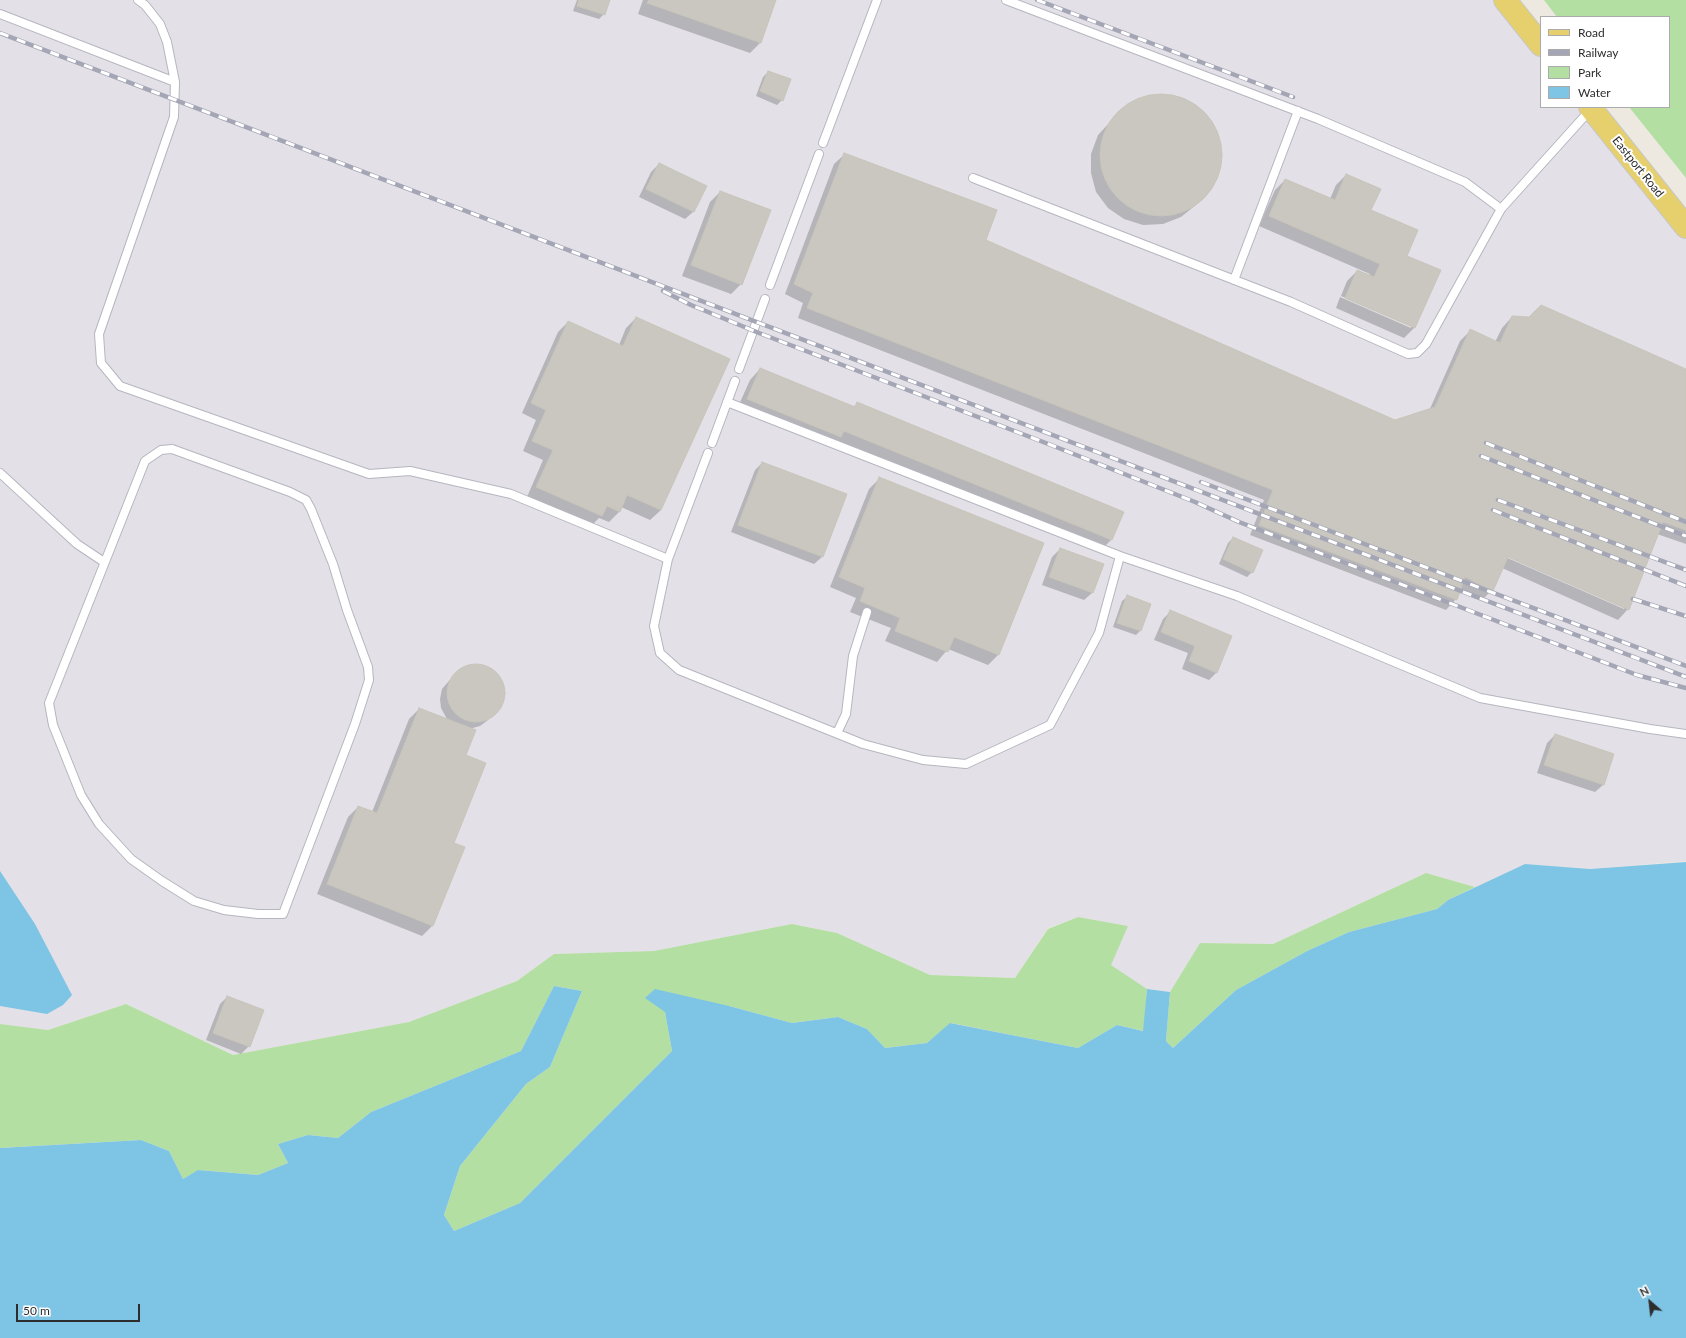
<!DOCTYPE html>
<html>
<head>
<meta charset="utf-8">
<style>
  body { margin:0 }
  #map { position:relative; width:1686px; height:1338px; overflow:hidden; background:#ede9e1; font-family:Lato,sans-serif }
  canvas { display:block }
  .legend { position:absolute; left:1540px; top:16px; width:130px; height:92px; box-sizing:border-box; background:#fff; border:1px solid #ababab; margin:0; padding:5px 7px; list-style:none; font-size:12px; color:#2d2d2d }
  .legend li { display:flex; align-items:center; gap:8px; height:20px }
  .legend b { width:20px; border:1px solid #ababab }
  .north { position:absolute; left:1630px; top:1282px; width:40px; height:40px; -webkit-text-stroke:3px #fff; paint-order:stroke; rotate:332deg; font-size:11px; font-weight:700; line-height:16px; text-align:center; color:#2d2d2d }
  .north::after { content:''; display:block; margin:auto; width:14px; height:18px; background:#2d2d2d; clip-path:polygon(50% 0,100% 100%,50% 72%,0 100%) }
  .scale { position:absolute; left:16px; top:1304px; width:124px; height:18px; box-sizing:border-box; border:2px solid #2d2d2d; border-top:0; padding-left:5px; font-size:12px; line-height:14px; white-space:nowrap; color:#2d2d2d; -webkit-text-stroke:3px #fff; paint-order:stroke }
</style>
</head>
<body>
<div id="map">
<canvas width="1686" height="1338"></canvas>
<ul class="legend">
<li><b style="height:5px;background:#e6d06e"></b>Road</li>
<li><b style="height:5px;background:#a4a6b6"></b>Railway</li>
<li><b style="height:11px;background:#b4dfa3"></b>Park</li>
<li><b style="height:11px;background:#7ec5e5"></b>Water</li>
</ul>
<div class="north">N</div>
<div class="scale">50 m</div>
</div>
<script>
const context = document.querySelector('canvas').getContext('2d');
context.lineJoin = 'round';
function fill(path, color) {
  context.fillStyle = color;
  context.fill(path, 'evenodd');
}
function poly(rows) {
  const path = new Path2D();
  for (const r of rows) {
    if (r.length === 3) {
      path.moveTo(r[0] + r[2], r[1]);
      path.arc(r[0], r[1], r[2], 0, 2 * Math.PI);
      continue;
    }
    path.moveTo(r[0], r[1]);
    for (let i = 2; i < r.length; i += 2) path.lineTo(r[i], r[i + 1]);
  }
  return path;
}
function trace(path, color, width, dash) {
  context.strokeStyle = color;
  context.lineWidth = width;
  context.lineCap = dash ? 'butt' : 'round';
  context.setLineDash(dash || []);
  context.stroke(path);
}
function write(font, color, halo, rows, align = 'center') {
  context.font = font + ' Lato,sans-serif';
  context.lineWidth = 4;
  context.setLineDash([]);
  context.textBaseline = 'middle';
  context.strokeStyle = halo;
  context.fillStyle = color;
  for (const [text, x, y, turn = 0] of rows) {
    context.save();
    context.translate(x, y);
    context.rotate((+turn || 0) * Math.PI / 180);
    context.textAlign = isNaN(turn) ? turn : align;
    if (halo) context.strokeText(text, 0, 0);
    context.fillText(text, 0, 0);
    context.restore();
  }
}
fill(poly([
  [0,0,1494,0,1541,59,1541,107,1579,107,1686,240,1686,861,1590,869,1525,864,1475,887,1426,873,1273,944,1200,943,1170,992,1147,989,1110,965,1128,926,1078,917,1048,928,1015,978,930,975,837,933,792,924,654,951,554,954,517,981,409,1022,233,1055,126,1004,48,1030,0,1024]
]), '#e3e1e7');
fill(poly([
  [1544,0,1686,0,1686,178,1629,107,1669,107,1669,17,1557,17],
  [1426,873,1475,887,1448,900,1437,909,1349,932,1307,951,1236,990,1173,1048,1166,1041,1170,992,1200,943,1273,944],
  [1078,917,1128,926,1111,965,1147,989,1144,1031,1117,1025,1078,1048,951,1023,927,1043,885,1048,867,1029,838,1017,792,1023,729,1006,665,1012,672,1051,520,1203,454,1231,444,1215,460,1166,526,1084,550,1067,582,991,554,986,521,1051,371,1112,338,1138,308,1135,278,1144,288,1163,258,1175,199,1170,183,1179,169,1151,141,1140,0,1148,0,1024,48,1030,126,1004,233,1055,409,1022,517,981,554,954,654,951,792,924,837,933,930,975,1015,978,1048,929]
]), '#b4dfa3');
fill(poly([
  [1686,862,1686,1338,0,1338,0,1148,141,1140,169,1151,183,1179,198,1170,258,1175,288,1163,278,1144,308,1135,338,1138,371,1112,521,1051,554,986,582,991,550,1067,526,1084,460,1166,444,1215,454,1231,520,1203,672,1051,665,1012,645,998,655,989,729,1006,792,1023,838,1017,867,1029,885,1048,927,1043,950,1023,1078,1048,1117,1025,1143,1031,1147,989,1170,992,1166,1041,1173,1048,1236,990,1307,951,1349,932,1437,909,1448,900,1525,864,1590,869],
  [0,871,35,924,72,995,63,1005,47,1014,0,1006]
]), '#7ec5e5');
fill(poly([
  [577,0,609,0,604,14,599,19,573,11],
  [643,0,775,0,760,43,750,53,638,14],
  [768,72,782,100,777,105,756,96,763,77],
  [1158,95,1178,97,1196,105,1210,119,1219,137,1221,156,1217,176,1207,193,1197,204,1181,217,1163,224,1143,225,1124,219,1108,208,1096,192,1091,173,1091,154,1098,135,1122,109,1139,99],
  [845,154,985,241,1395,421,1429,411,1460,341,1470,331,1495,342,1502,328,1512,317,1686,370,1686,544,1657,534,1628,609,1618,620,1502,568,1492,590,1482,600,1460,589,1456,599,1446,610,1250,535,1264,500,798,318,803,303,785,294,834,164],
  [1504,554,1624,607,1624,609,1503,556],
  [659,164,705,187,693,212,685,219,639,197,651,172],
  [1346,175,1370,211,1406,256,1439,271,1414,328,1404,338,1336,308,1340,297,1411,328,1411,325,1341,296,1347,281,1357,271,1369,276,1370,274,1259,226,1275,190,1285,180,1330,199,1336,185],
  [720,192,741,284,731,294,682,276,710,202],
  [636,318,661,510,650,520,621,507,619,512,609,522,599,518,591,526,527,497,543,460,523,451,536,420,522,413,558,332,568,322,619,345,626,328],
  [760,369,853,407,857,404,1111,540,1101,550,836,441,830,447,737,409,750,380],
  [762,463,846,495,822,557,814,564,731,532,755,470],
  [879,479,1043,544,998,655,988,665,948,649,937,662,885,641,891,628,850,612,856,598,830,587,869,489],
  [1233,538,1252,572,1247,577,1219,564,1228,543],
  [1060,549,1102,565,1092,593,1084,600,1042,585,1052,557],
  [1127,597,1140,631,1136,635,1113,627,1122,601],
  [1170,612,1217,672,1209,680,1182,669,1188,653,1154,640,1163,619],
  [470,665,479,665,487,667,495,672,500,679,503,687,504,696,501,704,488,720,480,726,469,729,453,843,432,926,422,936,317,894,348,817,358,807,372,812,409,719,419,709,448,721,441,708,440,699,442,689,455,674,462,668],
  [1555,735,1613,754,1603,785,1595,792,1537,773,1547,743],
  [227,997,249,1046,241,1054,206,1040,220,1004]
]), '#0003');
const building = poly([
  [579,0,610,0,605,15,577,6,579,0],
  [649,0,776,0,761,43,647,3,649,0],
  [768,71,791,79,783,101,760,91,768,71],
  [1161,155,61],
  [844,153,997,210,986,240,1395,420,1435,407,1470,329,1500,343,1512,316,1529,317,1541,305,1686,369,1686,530,1663,522,1629,610,1508,557,1493,591,1465,577,1457,600,1259,525,1273,490,807,308,813,293,794,284,844,153],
  [659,163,707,186,694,212,646,189,659,163],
  [1346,174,1381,189,1371,210,1418,230,1407,256,1441,270,1415,328,1345,298,1357,270,1374,277,1380,264,1269,216,1285,179,1335,200,1346,174],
  [720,191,771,210,742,285,691,265,720,191],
  [636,317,730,359,661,510,627,495,620,512,607,506,602,516,536,487,553,450,532,441,546,410,531,403,568,321,623,346,636,317],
  [760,368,855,407,857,402,1124,512,1112,540,844,431,841,437,747,399,760,368],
  [762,462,847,494,823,557,738,525,762,462],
  [879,477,1044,543,999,655,954,637,948,652,895,631,900,618,860,601,865,588,839,577,879,477],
  [1233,537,1263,550,1253,573,1223,559,1233,537],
  [1060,548,1104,564,1093,593,1049,577,1060,548],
  [1127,595,1151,604,1141,631,1117,623,1127,595],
  [1170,610,1232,636,1217,673,1189,661,1195,646,1161,632,1170,610],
  [476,693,29],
  [419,708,476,730,466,755,486,763,454,843,465,847,433,926,327,884,358,806,377,813,419,708],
  [1555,734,1614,754,1604,785,1544,765,1555,734],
  [227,996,264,1010,250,1047,213,1033,227,996]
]);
fill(building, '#c9c7bf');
trace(building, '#c9c5bb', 1);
const lane = poly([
  [138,0,145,5,160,24,167,42,175,82],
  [1006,0,1318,119,1465,182,1501,209,1591,109],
  [0,14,175,82,174,117,99,334,101,363,120,386,369,474,410,471,511,494,668,559,708,453],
  [823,143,877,0],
  [973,178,1291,302,1408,354,1417,353,1426,344,1501,209],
  [1234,280,1298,111],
  [770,285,819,154],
  [739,369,765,299],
  [727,402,1120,556],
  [712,443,735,381],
  [172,449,290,492,306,500,311,509,333,564,347,610,368,667,369,680,355,724,283,914,258,914,224,910,194,901,162,881,131,859,99,824,81,795,53,725,49,703,145,461,161,450,172,449],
  [0,473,77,544,104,562],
  [668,559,654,626,660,653,679,670,863,744,923,760,966,764,1050,725,1099,633,1120,556,1237,596,1480,698,1650,729,1686,734],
  [837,733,846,714,853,656,867,612]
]);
const primary = poly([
  [1505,0,1541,45],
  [1590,107,1686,227]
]);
trace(lane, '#b5b6bf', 10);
trace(primary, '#c8c8c8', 24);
trace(lane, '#fff', 8);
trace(primary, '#e6d06e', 22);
const rail = poly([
  [1037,0,1293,97],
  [0,33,1686,677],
  [663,291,691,305,759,333,1051,445,1195,502,1239,522,1637,675,1686,688],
  [1486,443,1686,522],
  [1481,456,1686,536],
  [1201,482,1686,666],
  [1498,500,1686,570],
  [1493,510,1686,586],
  [1633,599,1686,616]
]);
trace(rail, '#a4a6b6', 4.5);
trace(rail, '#fff', 3, [9]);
write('12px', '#2d2d2d', '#fff', [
  ["Eastport Road",1638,167,51]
]);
</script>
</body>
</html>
